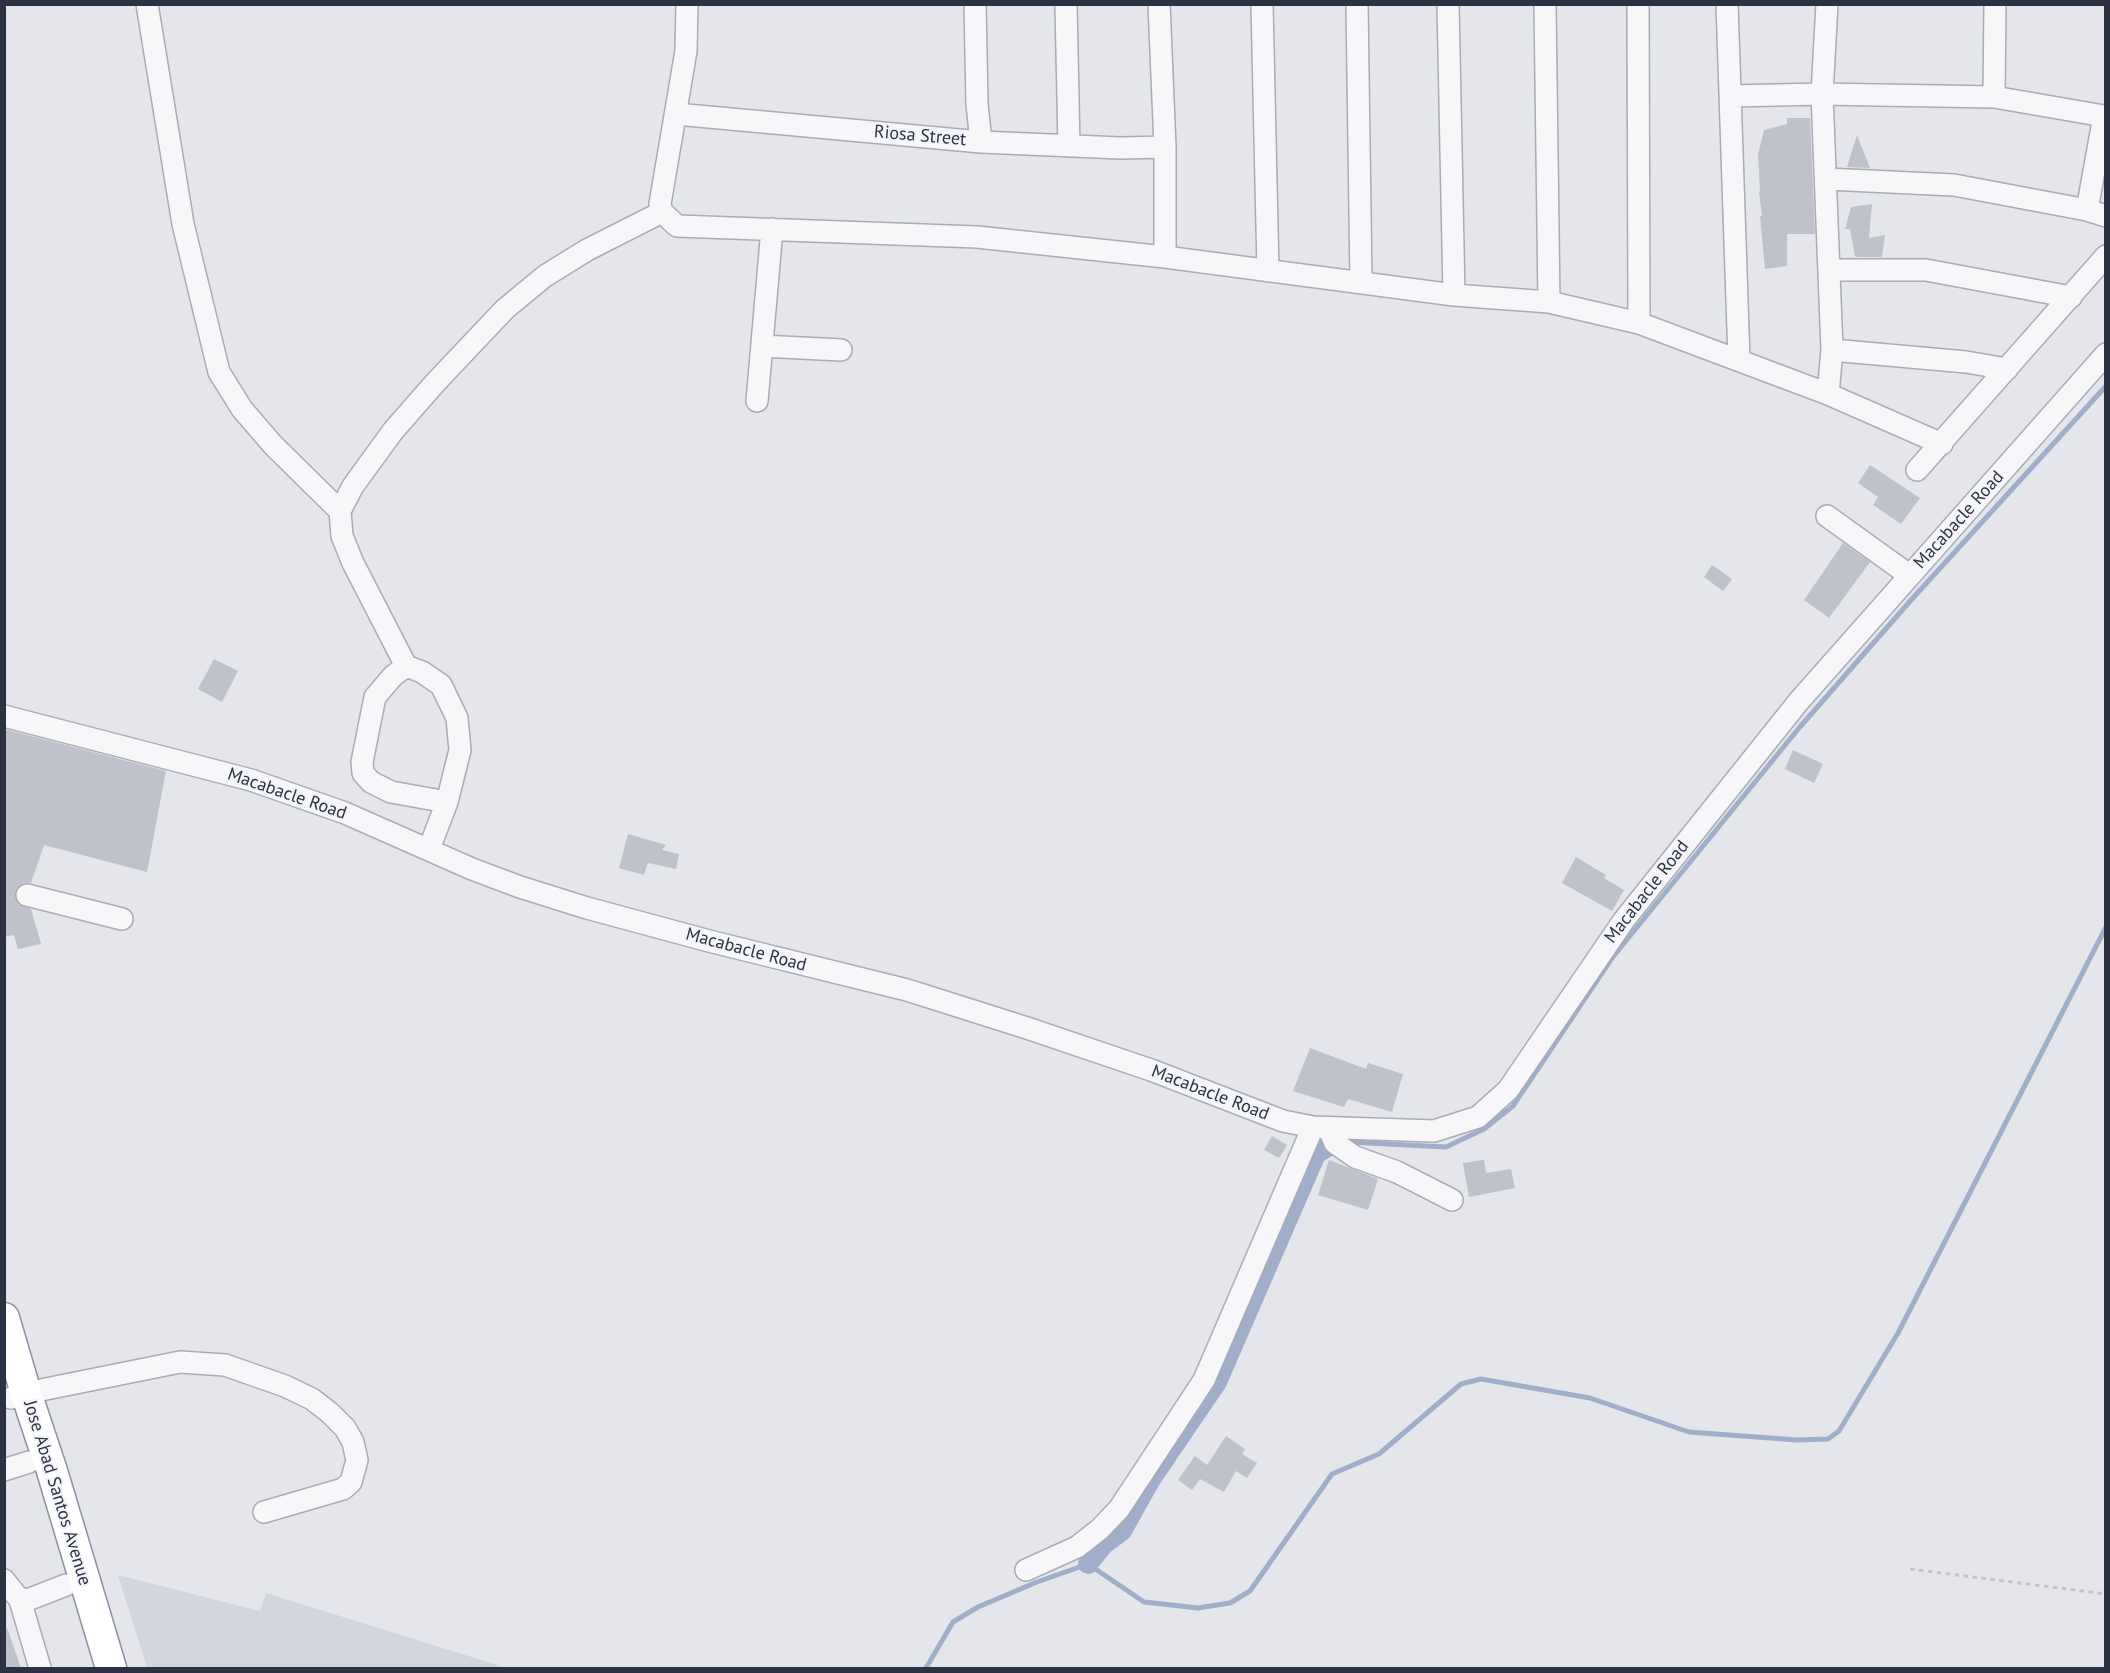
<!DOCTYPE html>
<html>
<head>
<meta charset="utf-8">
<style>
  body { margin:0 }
  #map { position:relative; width:2110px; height:1673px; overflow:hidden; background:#e4e6eb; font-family:"PT Sans",sans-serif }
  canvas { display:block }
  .frame { position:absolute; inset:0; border:6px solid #2c3143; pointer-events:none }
</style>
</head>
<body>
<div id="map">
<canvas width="2110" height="1673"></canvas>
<div class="frame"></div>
</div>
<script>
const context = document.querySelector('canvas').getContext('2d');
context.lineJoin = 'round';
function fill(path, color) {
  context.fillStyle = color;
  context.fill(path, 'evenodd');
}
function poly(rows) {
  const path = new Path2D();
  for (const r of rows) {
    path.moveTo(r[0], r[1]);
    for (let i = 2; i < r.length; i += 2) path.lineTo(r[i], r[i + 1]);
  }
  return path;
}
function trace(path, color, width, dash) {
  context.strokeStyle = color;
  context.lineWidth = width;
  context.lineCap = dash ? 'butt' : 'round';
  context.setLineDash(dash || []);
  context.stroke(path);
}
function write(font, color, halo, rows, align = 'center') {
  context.font = font + ' "PT Sans",sans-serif';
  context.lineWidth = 4.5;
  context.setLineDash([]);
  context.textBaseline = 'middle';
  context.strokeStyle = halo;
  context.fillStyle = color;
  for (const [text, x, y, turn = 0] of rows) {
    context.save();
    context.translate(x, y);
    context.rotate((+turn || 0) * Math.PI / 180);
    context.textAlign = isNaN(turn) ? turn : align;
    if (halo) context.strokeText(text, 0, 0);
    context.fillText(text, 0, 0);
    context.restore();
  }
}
fill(poly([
  [118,1575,260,1611,266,1593,507,1668,147,1668]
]), '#d2d5dd');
trace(poly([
  [1348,1142,1446,1147,1484,1129,1513,1106,1612,958,1799,728,1912,599,2106,386],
  [1178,1437,1217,1382],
  [926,1668,953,1622,978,1607,1037,1582,1088,1564,1144,1602,1198,1608,1230,1603,1250,1591,1332,1474,1379,1454,1461,1384,1481,1379,1590,1398,1689,1432,1797,1440,1828,1439,1839,1431,1898,1333,2106,927]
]), '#a1aec9', 5);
trace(poly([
  [1088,1564,1103,1545,1122,1531,1151,1479,1217,1382,1316,1154,1329,1146]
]), '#a1aec9', 20);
fill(poly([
  [1787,118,1810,118,1815,234,1787,234,1787,266,1765,269,1760,216,1762,216,1759,192,1760,191,1758,155,1764,130,1787,124],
  [1857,135,1870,168,1847,167],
  [1872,204,1869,238,1885,235,1882,257,1858,257,1855,256,1850,229,1845,229,1851,207],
  [1870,465,1920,498,1901,524,1873,505,1878,497,1858,483],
  [1843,543,1870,562,1829,618,1804,600],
  [1712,565,1732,579,1723,591,1704,577],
  [214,659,238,671,222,702,198,689],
  [4,729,166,771,147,872,44,845,31,883,23,883,18,887,15,892,18,904,31,909,41,944,18,949,14,935,4,937],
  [1793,750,1823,764,1814,783,1785,769],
  [628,834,666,845,662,850,679,854,676,869,648,863,644,875,619,868],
  [1576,857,1606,875,1604,878,1624,890,1612,911,1562,883],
  [1310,1048,1366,1069,1368,1063,1403,1074,1392,1112,1348,1099,1344,1107,1293,1091],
  [1272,1136,1287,1145,1279,1158,1264,1150],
  [1329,1160,1378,1179,1368,1210,1318,1195],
  [1484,1160,1486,1173,1511,1169,1515,1188,1469,1197,1463,1163],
  [1226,1436,1245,1449,1242,1454,1257,1463,1247,1478,1236,1471,1224,1492,1200,1479,1192,1490,1178,1480,1195,1456,1207,1465],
  [4,1628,7,1628,21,1668,4,1668]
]), '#bfc1cb');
trace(poly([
  [4,892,11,892,27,895]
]), '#bfc2c9', 21, [21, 10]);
const minor = poly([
  [147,4,183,224,219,372,242,409,273,445,340,511],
  [687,4,686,51,660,204,662,212,677,226,977,237,1165,257,1454,295,1549,302,1639,323,1828,394,1942,444],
  [975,4,977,104,981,142],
  [1066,4,1069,146],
  [1159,4,1165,147,1165,257],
  [1262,4,1268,271],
  [1357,4,1361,283],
  [1448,4,1454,295],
  [1545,4,1549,302],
  [1638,4,1639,323],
  [1727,4,1739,360],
  [1827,4,1822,94,1832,350,1828,394],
  [1730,96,1822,94,1994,97,2104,116,2087,210],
  [1994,97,1995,4],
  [676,114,981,142,1120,148,1165,147],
  [1827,179,1954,185,2087,210,2106,216],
  [1829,270,1926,270,2071,297],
  [762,346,841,350],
  [1832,350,1966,362,2007,369],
  [757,401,772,229],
  [1917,470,2106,256],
  [1827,516,1909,575],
  [406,666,393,676,375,697,362,762,363,773,371,782,391,792,447,802],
  [4,716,251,780,345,813,472,869,520,887,587,908,709,941,907,990,1027,1028,1151,1070,1283,1121,1313,1127,1434,1131,1478,1117,1508,1090,1624,920,1799,701,2106,354],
  [429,849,447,802,460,750,457,718,441,685,422,672,406,666,353,563,342,536,340,511,353,486,393,431,435,383,505,309,545,276,587,250,662,212],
  [27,895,122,919],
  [1332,1128,1331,1134,1335,1143,1355,1157,1397,1172,1452,1200],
  [11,1398,26,1393,180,1362,225,1365,285,1386,312,1399,330,1413,345,1428,353,1442,357,1460,351,1482,343,1489,264,1512],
  [4,1470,29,1462],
  [1026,1570,1077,1547,1100,1529,1119,1509,1204,1380,1313,1127],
  [4,1580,20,1600,40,1668],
  [20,1600,30,1599,66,1585]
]);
const highway = poly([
  [4,1318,26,1393,52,1471,111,1668]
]);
trace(minor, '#a9acb5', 24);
trace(highway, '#8c91a1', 33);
trace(poly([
  [1910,1569,2106,1594]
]), '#c2c4ca', 3, [4.5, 4.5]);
trace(minor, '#f7f7fa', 21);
trace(highway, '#fff', 30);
write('18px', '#2c3143', '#f4f5f9', [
  ["Riosa Street",920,136,5],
  ["Macabacle Road",1959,520,-48],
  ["Macabacle Road",287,794,19],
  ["Macabacle Road",1647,892,-52],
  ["Macabacle Road",746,950,15],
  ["Macabacle Road",1210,1093,21],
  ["Jose Abad Santos Avenue",57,1493,73]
]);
</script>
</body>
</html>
